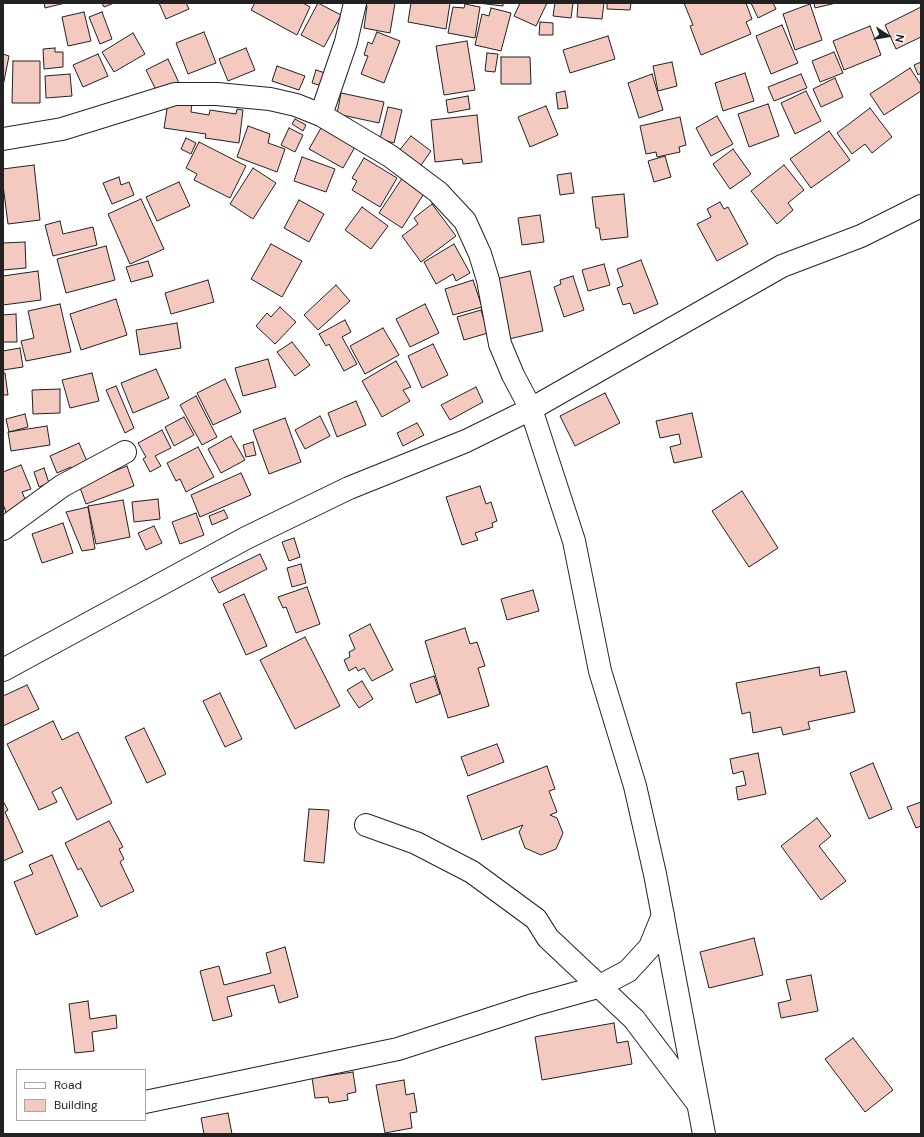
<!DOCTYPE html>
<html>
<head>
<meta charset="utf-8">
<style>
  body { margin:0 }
  #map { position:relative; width:924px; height:1137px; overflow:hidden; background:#fff; font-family:"DM Sans",sans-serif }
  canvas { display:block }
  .frame { position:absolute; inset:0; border:4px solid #222; pointer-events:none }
  .legend { position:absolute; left:16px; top:1069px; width:130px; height:52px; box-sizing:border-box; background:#fff; border:1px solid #a7a7a7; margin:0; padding:5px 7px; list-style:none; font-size:12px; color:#222 }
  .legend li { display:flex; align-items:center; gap:8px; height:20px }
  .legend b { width:20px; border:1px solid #a7a7a7 }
  .north { position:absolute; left:868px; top:16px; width:40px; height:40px; -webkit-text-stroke:3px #fff; paint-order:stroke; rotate:102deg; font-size:11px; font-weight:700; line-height:16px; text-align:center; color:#222 }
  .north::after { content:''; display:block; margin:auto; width:14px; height:18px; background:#222; clip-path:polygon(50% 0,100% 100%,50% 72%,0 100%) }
</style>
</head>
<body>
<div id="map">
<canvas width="924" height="1137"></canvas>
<div class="frame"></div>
<ul class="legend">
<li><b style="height:5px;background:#fff"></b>Road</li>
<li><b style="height:11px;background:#f3c9c0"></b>Building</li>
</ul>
<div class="north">N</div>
</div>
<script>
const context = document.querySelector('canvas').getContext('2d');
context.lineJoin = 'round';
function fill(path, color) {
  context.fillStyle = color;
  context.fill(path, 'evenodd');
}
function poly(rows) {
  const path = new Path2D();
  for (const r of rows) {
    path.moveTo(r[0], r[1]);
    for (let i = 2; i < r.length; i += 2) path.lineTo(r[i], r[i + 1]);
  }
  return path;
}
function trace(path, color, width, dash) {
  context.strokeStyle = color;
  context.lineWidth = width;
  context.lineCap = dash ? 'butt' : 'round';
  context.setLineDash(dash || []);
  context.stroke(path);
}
const building = poly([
  [44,3,65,3,45,8,44,3],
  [102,3,114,3,104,7,102,3],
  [159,3,186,3,189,9,166,19,159,3],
  [255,3,303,3,310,7,297,35,251,10,255,3],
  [318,3,341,15,324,47,301,35,318,3],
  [365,3,395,3,390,33,364,28,367,6,364,6,365,3],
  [411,3,450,3,446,29,408,22,411,3],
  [478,3,503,3,503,6,478,3],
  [520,3,547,3,536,26,514,16,520,3],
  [555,3,573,3,571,18,553,16,555,3],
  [578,3,604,3,602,19,577,17,578,3],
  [607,3,631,3,630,10,607,9,607,3],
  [684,3,746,3,752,19,746,22,751,34,701,55,690,26,693,25,684,3],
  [751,3,773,3,776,9,758,18,751,3],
  [814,3,836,3,815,8,814,3],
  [465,4,480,7,475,38,448,33,453,7,464,8,465,4],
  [810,4,822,40,795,50,783,14,810,4],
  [921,7,921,37,896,49,885,25,921,7],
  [491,8,511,13,501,51,475,45,482,14,489,16,491,8],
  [84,12,91,41,68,46,62,17,84,12],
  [102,12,112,39,100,44,89,17,102,12],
  [540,22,553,23,553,35,539,35,540,22],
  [782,25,798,63,771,74,756,36,782,25],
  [870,26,881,55,844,70,833,41,870,26],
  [204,32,216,63,188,74,176,43,204,32],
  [377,32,400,41,384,83,361,74,368,56,364,55,368,42,372,44,377,32],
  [133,33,145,54,114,72,102,52,133,33],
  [608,36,615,59,570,73,563,50,608,36],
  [467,41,475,90,444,95,436,46,467,41],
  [55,48,55,52,63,52,63,67,44,69,43,49,55,48],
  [246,48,255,70,228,81,219,59,246,48],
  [834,52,843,73,820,82,812,61,834,52],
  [487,53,498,54,495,72,485,71,487,53],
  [3,54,9,56,3,86,3,54],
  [98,54,108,76,83,87,73,65,98,54],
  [501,57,530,57,531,84,501,84,501,57],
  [168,59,179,83,158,94,146,70,168,59],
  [13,61,40,61,40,103,12,103,13,61],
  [672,62,677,86,658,91,653,66,672,62],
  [921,62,921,73,918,75,914,65,921,62],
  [277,66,305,76,299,90,272,81,277,66],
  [910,68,921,85,921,91,884,115,870,94,910,68],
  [316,70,325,73,322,86,312,83,316,70],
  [745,73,754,101,723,111,715,83,745,73],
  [70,74,72,96,46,98,45,76,70,74],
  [652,74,663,110,639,118,628,83,652,74],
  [801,74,807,88,774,101,768,87,801,74],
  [835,78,843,97,821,107,813,89,835,78],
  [565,91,568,108,558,109,556,93,565,91],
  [806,91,821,121,795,134,781,103,806,91],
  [341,93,384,102,379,123,337,114,341,93],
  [468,96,470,109,448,113,446,100,468,96],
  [192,102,191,112,209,115,210,110,236,114,237,109,243,110,239,143,205,138,206,134,164,128,168,103,192,102],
  [768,104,779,136,749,147,738,114,768,104],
  [546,106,558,135,530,147,518,117,546,106],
  [388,107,402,110,394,143,380,139,388,107],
  [870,108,892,137,872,153,865,144,852,154,837,133,870,108],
  [477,115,482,162,463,164,462,159,435,162,431,120,477,115],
  [717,116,733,144,711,156,696,128,717,116],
  [680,117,686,145,679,147,680,152,657,157,656,152,646,154,640,126,680,117],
  [295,119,306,125,303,131,292,124,295,119],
  [248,126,270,134,268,143,285,149,277,172,237,157,248,126],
  [289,128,303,135,295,152,281,145,289,128],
  [321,128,355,147,343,168,309,149,321,128],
  [829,131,850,160,811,188,790,159,829,131],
  [411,136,431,151,419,168,398,152,411,136],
  [186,138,196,143,191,154,181,149,186,138],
  [199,142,246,166,230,198,194,180,197,174,186,168,199,142],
  [733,149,751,174,730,189,713,164,733,149],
  [665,156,671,177,654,182,648,161,665,156],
  [302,157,335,169,326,192,294,181,302,157],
  [364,158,397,178,380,207,352,190,357,181,352,178,364,158],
  [34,165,40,220,8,224,3,185,3,169,34,165],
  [784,165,804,190,788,203,793,210,777,224,751,191,784,165],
  [253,168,276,183,253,219,230,204,253,168],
  [571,173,574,193,560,195,557,175,571,173],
  [119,177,121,185,129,182,134,195,112,204,103,183,119,177],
  [403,177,425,192,402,228,379,213,403,177],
  [179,182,190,206,157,221,146,197,179,182],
  [624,194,628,237,601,240,599,228,596,228,592,197,624,194],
  [141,199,164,249,130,264,108,214,141,199],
  [299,200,324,214,309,242,284,228,299,200],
  [720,202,724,209,728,207,748,244,717,261,697,224,711,217,707,209,720,202],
  [432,204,456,236,421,262,402,236,418,224,414,218,432,204],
  [362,207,388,226,371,249,345,230,362,207],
  [540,215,544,242,522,245,518,218,540,215],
  [60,221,63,234,93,227,97,245,53,256,45,225,60,221],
  [25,242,26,268,3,270,3,243,25,242],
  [271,244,302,261,282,297,251,279,271,244],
  [454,244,470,273,456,281,453,274,436,284,424,262,454,244],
  [106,246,115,280,66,293,57,259,106,246],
  [641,260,658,304,634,314,630,303,623,305,617,288,623,286,617,269,641,260],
  [148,261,153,276,131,282,126,267,148,261],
  [604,264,610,285,588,291,582,270,604,264],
  [38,271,41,300,3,305,3,276,38,271],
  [530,271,543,331,509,339,496,279,530,271],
  [573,276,584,310,564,317,554,287,561,284,560,280,573,276],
  [208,280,214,302,171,314,165,293,208,280],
  [473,280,482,307,453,315,445,289,473,280],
  [336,285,350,301,318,330,304,315,336,285],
  [116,299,127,335,81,350,70,314,116,299],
  [60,304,71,352,26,361,21,341,34,338,28,311,60,304],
  [425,304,439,333,410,347,396,319,425,304],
  [280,307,296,322,275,344,256,326,267,313,271,317,280,307],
  [481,310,488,333,464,340,457,317,481,310],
  [16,314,17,342,3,342,3,315,16,314],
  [345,320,351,332,342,337,357,364,344,371,329,344,326,346,319,334,345,320],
  [177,323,181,348,140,355,136,330,177,323],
  [383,328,399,355,365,374,350,346,383,328],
  [292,342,310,365,295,376,277,352,292,342],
  [433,344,448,375,422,388,408,356,433,344],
  [20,348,23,367,3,370,3,351,20,348],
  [268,359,276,387,243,396,235,368,268,359],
  [396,361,411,387,403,390,410,401,382,417,362,381,396,361],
  [156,369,169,398,133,413,121,383,156,369],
  [3,373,5,373,8,395,3,395,3,373],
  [92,373,99,401,70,408,62,380,92,373],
  [225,379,241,412,213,425,197,393,225,379],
  [116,386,134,428,125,433,106,390,116,386],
  [476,387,483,402,450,420,441,405,476,387],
  [60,389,60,413,33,414,32,390,60,389],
  [605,393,620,423,575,446,560,416,605,393],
  [196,396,217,437,202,445,180,405,196,396],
  [356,401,366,425,337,437,328,413,356,401],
  [692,413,702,457,674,463,670,447,681,444,679,434,660,438,656,421,692,413],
  [25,414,28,427,9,432,6,419,25,414],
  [320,416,330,436,305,449,295,430,320,416],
  [184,417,194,435,174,446,165,427,184,417],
  [285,418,301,462,269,474,253,430,285,418],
  [417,423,424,435,403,446,397,433,417,423],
  [47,426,50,445,11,451,8,432,47,426],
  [162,430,171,448,155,456,161,466,150,472,143,459,146,457,138,443,162,430],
  [231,436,245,460,221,473,208,449,231,436],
  [253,442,256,455,246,457,243,445,253,442],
  [79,443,89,466,73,473,71,467,57,473,50,456,79,443],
  [198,447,214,477,186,492,180,479,176,481,167,463,198,447],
  [21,465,31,489,22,492,28,506,7,515,3,504,3,472,21,465],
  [127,466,134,486,86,504,79,485,127,466],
  [44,468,49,483,39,487,34,472,44,468],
  [241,473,251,495,200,517,191,495,241,473],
  [480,486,486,504,491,502,497,521,492,523,493,527,475,533,478,540,462,545,446,497,480,486],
  [742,491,778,548,749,567,712,511,742,491],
  [158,499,160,519,134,522,132,502,158,499],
  [123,500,130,537,96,544,88,506,123,500],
  [88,507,95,549,82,551,66,512,88,507],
  [224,510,228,518,212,525,209,516,224,510],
  [196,513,204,535,180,544,172,522,196,513],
  [63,523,73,553,42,563,32,534,63,523],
  [154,526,162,543,146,550,138,533,154,526],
  [294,538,300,557,289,561,282,542,294,538],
  [260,554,267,569,219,593,211,578,260,554],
  [301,564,306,583,292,587,287,568,301,564],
  [307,587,320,624,296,633,286,607,283,608,278,597,307,587],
  [533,590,539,611,507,620,501,599,533,590],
  [244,594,267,646,246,655,223,604,244,594],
  [370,624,393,670,372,681,364,668,358,671,356,667,349,671,344,660,350,657,349,652,355,649,349,635,370,624],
  [465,628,470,644,477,642,485,666,478,668,489,706,448,718,425,641,465,628],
  [305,637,340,706,295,729,260,660,305,637],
  [819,667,820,676,846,671,855,712,808,722,810,729,783,735,781,727,753,733,750,712,742,714,736,683,819,667],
  [434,676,440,694,416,703,410,684,434,676],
  [362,681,373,699,359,708,347,690,362,681],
  [27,685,39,709,3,726,3,696,27,685],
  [220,693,242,739,225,747,203,701,220,693],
  [53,721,62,740,78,732,112,803,77,820,61,787,52,792,57,802,39,810,7,744,53,721],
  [144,728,166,774,147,783,125,737,144,728],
  [497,744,504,762,468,776,461,757,497,744],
  [758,753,766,794,738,800,736,787,746,785,743,771,733,774,730,759,758,753],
  [873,763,892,809,869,819,850,773,873,763],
  [547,766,555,789,549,791,557,812,550,815,557,818,563,833,556,849,541,855,525,848,519,832,523,825,482,840,467,796,547,766],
  [3,801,8,810,5,812,23,852,3,861,3,801],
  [921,802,921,826,916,828,907,807,921,802],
  [309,809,329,810,324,863,304,861,309,809],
  [817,818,831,836,819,846,846,881,821,900,781,846,817,818],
  [109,821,123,847,119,849,124,859,120,862,134,891,101,907,81,868,78,870,65,843,109,821],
  [52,855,78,916,36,935,14,882,33,874,29,865,52,855],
  [754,938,763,975,709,988,700,952,754,938],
  [285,947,298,997,279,1003,274,985,227,997,232,1016,213,1021,200,971,219,966,224,985,271,973,266,953,285,947],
  [811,975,818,1011,781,1018,778,1003,791,1000,786,980,811,975],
  [88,1001,90,1019,116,1015,117,1028,92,1032,94,1051,75,1053,69,1004,88,1001],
  [614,1023,617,1043,628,1041,632,1064,542,1080,535,1037,614,1023],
  [853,1038,893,1090,865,1112,825,1059,853,1038],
  [353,1072,356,1092,347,1094,348,1100,329,1103,328,1097,315,1098,312,1078,353,1072],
  [404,1080,406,1095,414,1093,417,1112,410,1113,412,1128,385,1133,376,1085,404,1080],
  [228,1113,232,1134,204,1134,201,1118,228,1113]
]);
fill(building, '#f3c9c0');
trace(building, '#222', 1);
const street = poly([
  [321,115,346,42,355,3],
  [3,139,62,129,175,94,217,94,270,99,296,105,321,115,390,156,438,192,465,221,480,254,488,280,500,344,513,375,531,409,574,541,600,671,635,786,655,874,704,1134],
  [3,529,62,486,125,452],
  [3,670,246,538,349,488,466,441,531,409,782,266,861,236,921,206],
  [366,825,416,843,472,872,536,919,548,938,634,1019,696,1101],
  [145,1102,398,1049,533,1005,598,987,628,971,650,947,663,915]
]);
trace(street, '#222', 24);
trace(street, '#fff', 22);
</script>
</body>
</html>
